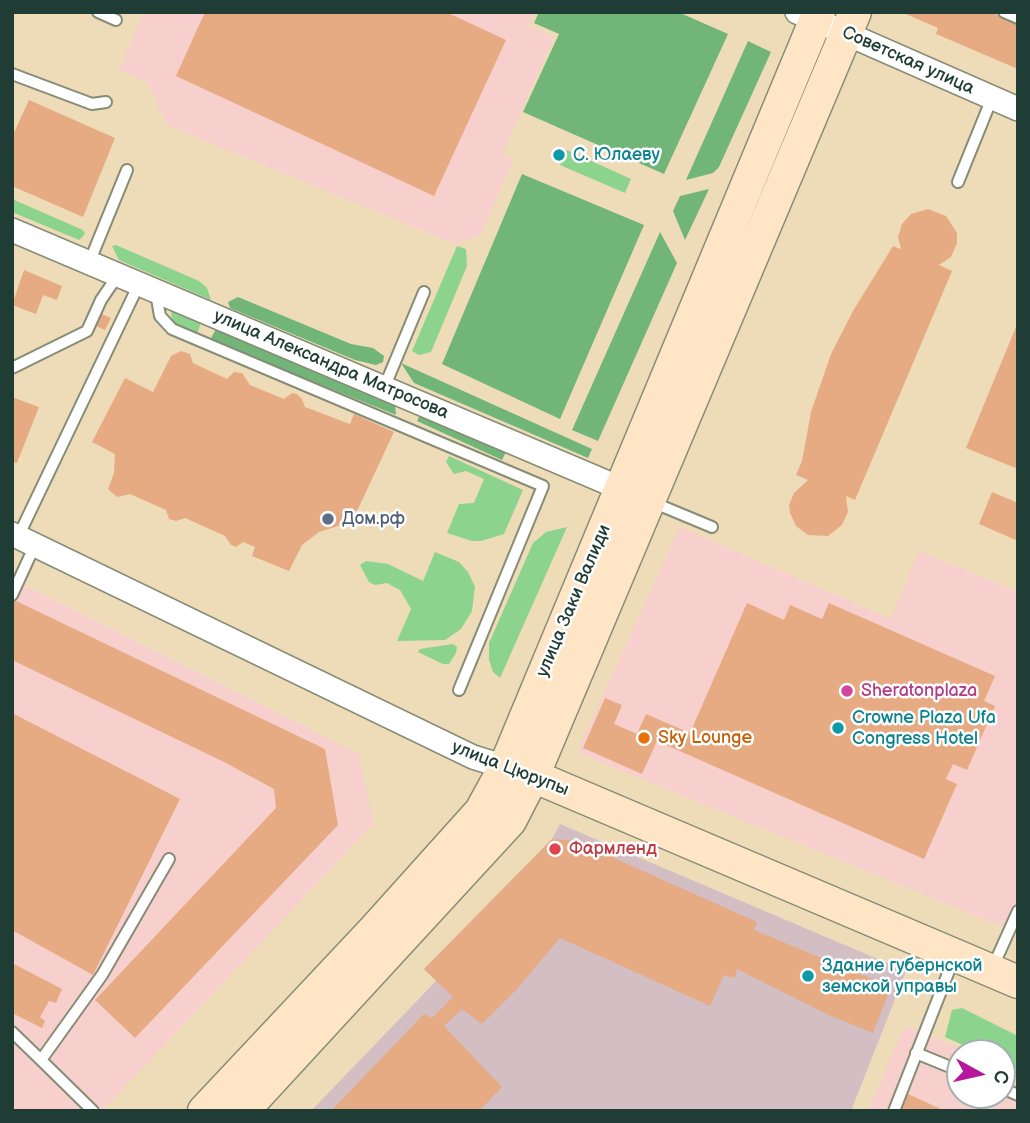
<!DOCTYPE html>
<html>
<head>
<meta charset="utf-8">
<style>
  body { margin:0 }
  #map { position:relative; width:1030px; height:1123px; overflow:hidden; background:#eedcb9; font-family:"Balsamiq Sans",sans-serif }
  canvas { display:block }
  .frame { position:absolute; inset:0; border:14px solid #1f3d34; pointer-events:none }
  .north { position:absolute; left:946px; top:1039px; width:70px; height:70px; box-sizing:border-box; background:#fff; border:2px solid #a5b1ae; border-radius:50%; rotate:98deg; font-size:19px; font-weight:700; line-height:28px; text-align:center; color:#1f3d34 }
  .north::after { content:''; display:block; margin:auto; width:24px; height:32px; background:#b5179e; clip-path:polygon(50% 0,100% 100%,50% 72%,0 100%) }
</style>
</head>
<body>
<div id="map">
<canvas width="1030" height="1123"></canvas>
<div class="frame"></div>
<div class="north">С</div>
</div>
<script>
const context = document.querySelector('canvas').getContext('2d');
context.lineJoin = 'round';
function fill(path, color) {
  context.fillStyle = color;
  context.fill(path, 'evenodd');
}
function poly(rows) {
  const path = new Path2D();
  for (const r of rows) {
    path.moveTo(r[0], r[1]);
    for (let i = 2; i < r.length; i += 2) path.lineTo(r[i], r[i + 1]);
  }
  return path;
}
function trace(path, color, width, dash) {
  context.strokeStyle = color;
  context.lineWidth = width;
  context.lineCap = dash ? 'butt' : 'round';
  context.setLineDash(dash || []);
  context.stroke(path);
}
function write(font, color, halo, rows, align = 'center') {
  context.font = font + ' "Balsamiq Sans",sans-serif';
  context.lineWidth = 5;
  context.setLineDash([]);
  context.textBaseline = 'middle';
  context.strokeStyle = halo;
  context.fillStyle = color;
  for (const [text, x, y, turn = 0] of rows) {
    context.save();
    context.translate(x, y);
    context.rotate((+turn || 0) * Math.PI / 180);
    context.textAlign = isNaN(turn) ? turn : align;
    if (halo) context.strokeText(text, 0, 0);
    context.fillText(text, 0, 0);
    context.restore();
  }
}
fill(poly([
  [144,12,534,12,528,26,554,37,502,154,513,160,481,235,455,244,167,125,148,83,119,70],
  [680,527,891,619,919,551,1018,592,1018,933,581,754,580,745],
  [12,579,358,753,374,823,102,1111,12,1111],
  [905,1026,973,1053,960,1053,960,1095,1002,1095,1002,1064,1018,1071,1018,1111,868,1111]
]), '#f7d0cd');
fill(poly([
  [560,824,906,971,851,1111,311,1111,436,981,424,969,552,839]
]), '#d2bec3');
fill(poly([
  [567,150,631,179,625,193,560,165],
  [12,199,83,230,85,234,79,240,12,212],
  [116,245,199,281,207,288,211,300,119,260,112,246],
  [457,246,466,249,467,266,431,352,419,355,412,351],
  [171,309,201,323,197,334,172,323],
  [449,456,523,490,504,534,481,541,472,541,447,533,459,504,474,503,484,479,466,471,454,474,446,462],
  [567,527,500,678,493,672,489,660,489,643,533,543,546,532],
  [435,552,459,562,468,572,475,587,472,611,461,629,445,640,397,641,411,609,400,590,387,583,375,585,369,582,360,565,366,561,388,564,423,581],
  [453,644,457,647,456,653,449,664,443,664,418,652,420,649],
  [962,1008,1018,1036,1018,1070,1002,1062,1002,1053,981,1053,945,1037,952,1010]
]), '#8cd38e');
fill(poly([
  [539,12,678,12,728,34,664,174,523,112,559,34,534,23],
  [748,41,771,52,719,167,713,173,686,180],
  [522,174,644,225,560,419,442,364],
  [709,189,685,240,673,211,680,196],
  [660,232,677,263,598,441,572,430],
  [238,297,351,344,373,348,384,356,383,362,376,365,355,360,230,308,228,302],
  [216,329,395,403,396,415,210,340],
  [401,363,592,449,588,458,414,383],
  [422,411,507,450,502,460,417,421]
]), '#71b579');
fill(poly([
  [205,12,446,12,506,40,434,196,176,76],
  [901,12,990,12,1018,24,1018,69,936,34,938,28],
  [29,100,115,138,83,217,12,186,12,137],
  [928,209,946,216,957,233,957,243,951,257,939,265,952,271,855,500,846,496,848,512,842,525,828,536,808,535,796,526,790,513,789,505,794,493,808,480,796,475,802,461,811,412,831,354,853,311,893,246,901,249,898,237,902,224,911,214],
  [24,270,62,286,57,300,43,295,36,314,12,305],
  [102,314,111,318,105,330,96,326],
  [1018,322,1018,469,966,448],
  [181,351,190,354,193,363,227,379,234,372,242,373,250,385,284,399,292,393,297,394,302,399,305,407,350,424,354,414,394,432,358,509,338,526,319,532,302,545,289,571,252,556,255,547,243,542,236,547,231,545,225,536,185,518,176,521,169,519,166,510,130,494,117,497,108,489,114,473,115,454,92,442,125,378,153,392,171,356],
  [12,397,39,407,17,463,12,462],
  [992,492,1018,503,1018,541,979,524],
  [12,599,325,749,338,825,135,1038,95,1000,276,808,274,789,224,762,12,660],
  [747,603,784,620,790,605,822,619,829,603,995,676,984,701,995,706,967,770,953,764,946,779,957,784,924,859,657,741,642,774,583,748,605,698,622,705,614,724,637,734,646,714,690,733],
  [12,713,180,799,93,975,12,930],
  [552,839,576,841,757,922,754,930,891,987,873,1033,829,1015,737,969,735,978,724,975,710,1006,560,938,517,989,482,1024,462,1009,444,1026,502,1087,479,1111,331,1111,424,1014,432,1018,453,997,424,969],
  [12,963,62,989,56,1003,49,1001,40,1017,45,1021,42,1028,12,1013],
  [906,1093,945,1111,898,1111]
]), '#e6ab82');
const service = poly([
  [98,12,116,20],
  [1004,12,1018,18],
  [12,74,92,104,106,102],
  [958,182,992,98],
  [89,263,127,170],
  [156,293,160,316,172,329,543,486,459,690],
  [12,368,87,331,101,300,118,275],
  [384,388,424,292],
  [652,502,712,527],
  [18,537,139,284],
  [12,595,35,545],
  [992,969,1018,911],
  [12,1032,41,1060],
  [916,1053,960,1071],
  [1002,1088,1018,1095],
  [93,1111,41,1060,102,975,169,859],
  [894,1111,954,958]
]);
const minor = poly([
  [797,12,1018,109],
  [12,230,634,494],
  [12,534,473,757,505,767]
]);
const secondary = poly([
  [513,770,533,776,1018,982],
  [204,1111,375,929,481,811,505,767,819,12],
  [243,1111,510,821,533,776,855,12]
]);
trace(service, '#868c76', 14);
trace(minor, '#868c76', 26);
trace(secondary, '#868c76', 35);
trace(service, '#fff', 10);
trace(minor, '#fff', 23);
trace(secondary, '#fee5c5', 32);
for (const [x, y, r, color] of [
  [559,155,7,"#0f9aa8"],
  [328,519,7,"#5c6f8a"],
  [847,691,7,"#d1479c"],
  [838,728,7,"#0f9aa8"],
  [644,738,7,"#e8710a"],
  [555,849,7,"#e0444e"],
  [808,976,7,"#0f9aa8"]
]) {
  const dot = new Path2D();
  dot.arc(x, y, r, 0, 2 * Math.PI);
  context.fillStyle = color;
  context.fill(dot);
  trace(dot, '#fff', 2.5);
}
write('18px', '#1f3d34', '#fff', [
  ["Советская улица",908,61,24],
  ["улица Александра Матросова",331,365,23],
  ["улица Заки Валиди",574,601,-67],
  ["улица Цюрупы",510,769,21]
]);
write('18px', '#0d838f', '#fff', [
  ["С. Юлаеву",573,155],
  ["Crowne Plaza Ufa",852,718],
  ["Congress Hotel",852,739],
  ["Здание губернской",822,966],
  ["земской управы",822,987]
], 'left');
write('18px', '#4e5e75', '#fff', [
  ["Дом.рф",342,519]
], 'left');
write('18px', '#b23c85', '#fff', [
  ["Sheratonplaza",861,691]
], 'left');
write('18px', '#c56008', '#fff', [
  ["Sky Lounge",658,738]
], 'left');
write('18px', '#be3a42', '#fff', [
  ["Фармленд",569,849]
], 'left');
</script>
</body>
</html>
